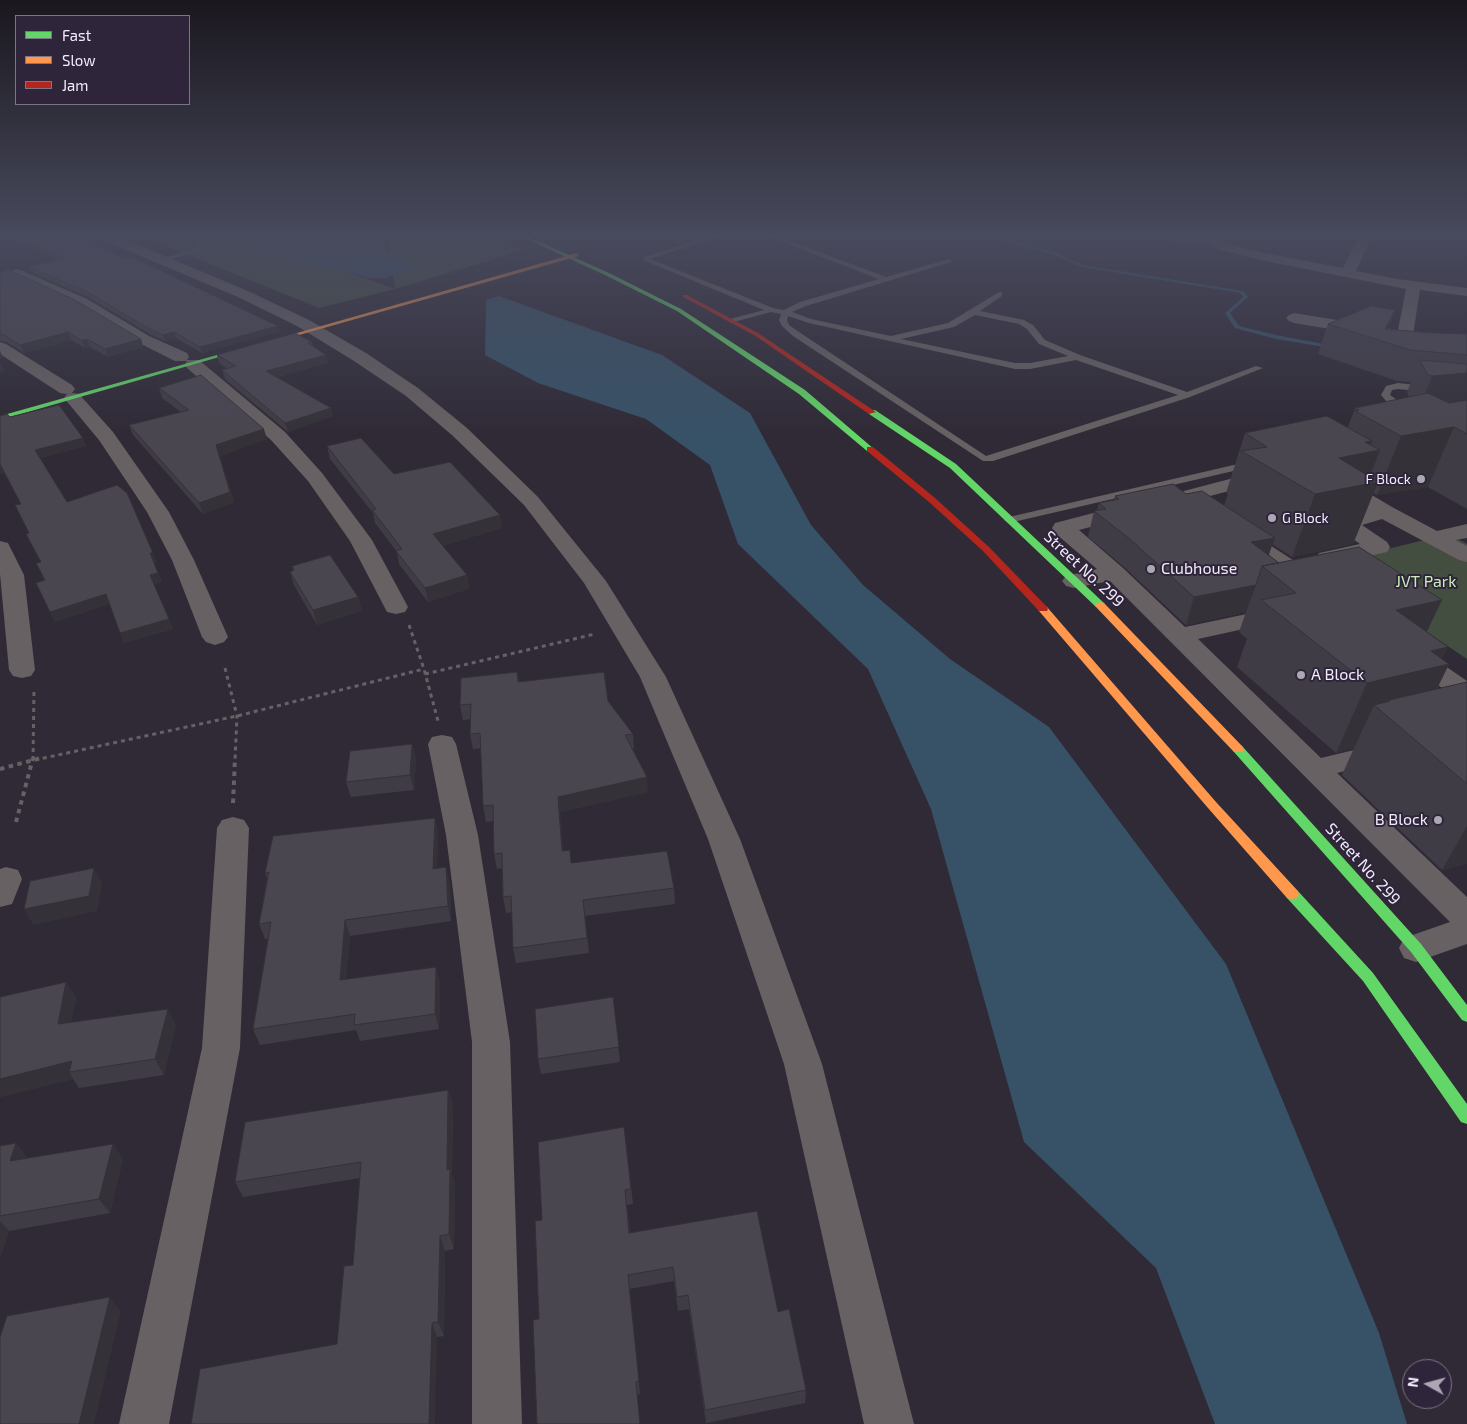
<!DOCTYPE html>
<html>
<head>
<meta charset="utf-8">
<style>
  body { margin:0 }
  #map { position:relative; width:1467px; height:1424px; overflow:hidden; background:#302a36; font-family:"Exo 2",sans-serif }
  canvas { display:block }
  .legend { position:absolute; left:15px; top:15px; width:175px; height:90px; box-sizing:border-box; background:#2f253b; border:1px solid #7d7487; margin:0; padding:6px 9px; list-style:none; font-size:15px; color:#f1ebfa }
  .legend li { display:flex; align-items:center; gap:10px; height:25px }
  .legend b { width:25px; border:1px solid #7d7487 }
  .north { position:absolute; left:1402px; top:1359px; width:50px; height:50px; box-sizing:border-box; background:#2f253b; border:1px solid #7d7487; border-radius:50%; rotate:277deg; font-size:14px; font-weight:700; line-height:20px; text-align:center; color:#f1ebfa }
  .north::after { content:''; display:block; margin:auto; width:18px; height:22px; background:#ada7b5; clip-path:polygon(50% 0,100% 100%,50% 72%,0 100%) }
</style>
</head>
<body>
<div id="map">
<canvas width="1467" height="1424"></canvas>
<ul class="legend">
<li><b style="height:6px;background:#63d668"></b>Fast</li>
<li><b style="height:6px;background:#ff974d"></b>Slow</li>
<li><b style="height:6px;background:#b3261e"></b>Jam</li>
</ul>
<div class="north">N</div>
</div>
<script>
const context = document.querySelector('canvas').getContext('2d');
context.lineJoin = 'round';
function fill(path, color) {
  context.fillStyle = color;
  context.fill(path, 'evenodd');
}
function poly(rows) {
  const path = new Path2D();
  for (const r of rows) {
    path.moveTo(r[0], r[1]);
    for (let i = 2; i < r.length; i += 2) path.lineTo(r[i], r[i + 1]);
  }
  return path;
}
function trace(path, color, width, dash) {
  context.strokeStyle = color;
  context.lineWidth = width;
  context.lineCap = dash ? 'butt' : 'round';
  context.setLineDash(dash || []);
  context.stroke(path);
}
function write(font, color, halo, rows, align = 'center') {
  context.font = font + ' "Exo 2",sans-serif';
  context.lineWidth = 4;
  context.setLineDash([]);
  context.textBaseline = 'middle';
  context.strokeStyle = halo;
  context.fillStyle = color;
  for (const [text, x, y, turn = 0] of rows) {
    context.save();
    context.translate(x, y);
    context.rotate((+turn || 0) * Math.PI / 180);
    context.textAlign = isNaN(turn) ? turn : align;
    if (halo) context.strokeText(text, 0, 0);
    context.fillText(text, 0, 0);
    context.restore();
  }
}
fill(poly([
  [141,236,247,236,249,240,270,253,295,262,338,268,395,289,387,236,492,236,524,250,395,289,319,308],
  [1449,534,1467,544,1467,659,1326,564]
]), '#444e40');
fill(poly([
  [247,236,386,236,385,248,393,258,407,265,407,271,385,278,368,278,338,268,295,262,270,253,252,243],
  [499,296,662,355,750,413,811,525,863,585,950,659,1049,727,1226,964,1379,1333,1407,1424,1215,1424,1156,1268,1024,1142,931,809,868,669,738,544,710,465,646,419,538,383,485,355,486,300]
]), '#375267');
fill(poly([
  [987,236,995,236,1055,252,1083,265,1243,291,1248,297,1230,313,1239,326,1276,335,1334,346,1331,348,1276,339,1235,328,1225,313,1243,297,1240,293,1082,267,1051,254,987,236]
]), '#375267');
trace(poly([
  [409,625,424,669,438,721],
  [225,668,237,716,235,760],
  [425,674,595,634],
  [33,760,34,690],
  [35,760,237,716,424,669]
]), '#676166', 3, [4, 4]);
trace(poly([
  [0,769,41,758],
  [233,803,235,758],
  [16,822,33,758]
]), '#676166', 4, [4.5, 4.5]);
fill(poly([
  [206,236,213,236,199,251,161,262,158,260,195,249,206,236],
  [710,236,721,236,650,259,773,308,784,310,800,302,879,279,767,236,777,236,886,277,949,259,951,260,951,262,806,306,792,312,811,319,891,336,948,323,999,292,1002,292,1002,296,980,311,1024,320,1033,325,1045,340,1080,355,1187,392,1256,366,1263,368,1190,397,993,461,983,461,793,336,782,326,779,320,781,314,771,312,730,323,730,319,764,310,643,260,644,257,710,236],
  [975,315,1019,324,1027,329,1039,344,1068,356,1030,363,1015,363,901,339,954,327,975,315],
  [788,316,809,323,1015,369,1030,369,1076,360,1178,395,986,456,799,332,789,325,787,320,788,316],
  [1398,383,1426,386,1430,389,1426,392,1398,389,1392,390,1390,395,1410,409,1405,412,1387,402,1381,395,1386,386,1398,383],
  [1251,461,1255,462,1255,466,1009,523,1004,520,1009,517,1251,461]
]), '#676163');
fill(poly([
  [99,236,117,236,248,291,309,320,366,353,418,388,467,428,538,497,606,581,666,677,740,839,822,1064,914,1424,864,1424,784,1064,708,839,640,677,584,583,524,505,453,436,406,396,354,361,297,326,238,297,100,239,99,236],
  [1194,236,1212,236,1231,244,1265,253,1343,268,1359,236,1372,236,1356,271,1397,279,1467,288,1467,296,1420,290,1413,335,1411,338,1402,341,1294,323,1289,321,1286,318,1289,315,1294,313,1398,330,1406,289,1265,261,1221,250,1194,236],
  [18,269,87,299,149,336,187,353,189,357,187,360,199,360,285,432,322,473,372,540,408,607,405,612,396,614,387,612,350,541,308,481,271,440,187,368,185,364,187,361,175,361,137,342,77,305,13,276,11,273,13,270,18,269],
  [0,342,6,344,72,385,75,389,72,393,66,394,60,393,0,354,0,342],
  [73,393,79,394,113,432,169,512,194,560,228,637,224,642,215,645,206,642,202,637,172,560,147,512,99,440,64,398,67,394,73,393],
  [1264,470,1271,472,1274,476,1271,480,1168,507,1161,505,1157,501,1161,497,1264,470],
  [1338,477,1345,479,1392,507,1437,531,1467,524,1467,538,1455,540,1467,546,1467,562,1459,560,1382,519,1362,525,1387,542,1390,547,1387,552,1327,565,1319,563,1316,558,1319,553,1360,544,1337,528,1334,523,1337,518,1367,510,1331,487,1328,483,1331,479,1338,477],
  [1128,504,1136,505,1139,510,1136,515,1079,530,1123,568,1185,627,1280,607,1289,609,1292,614,1289,619,1198,639,1321,758,1383,743,1393,745,1397,752,1393,759,1337,773,1467,897,1467,944,1416,962,1404,958,1399,948,1404,938,1450,922,1110,581,1074,588,1066,586,1062,581,1066,576,1097,569,1055,533,1052,528,1055,523,1128,504],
  [1237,527,1245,529,1296,562,1300,567,1296,572,1288,574,1280,572,1229,539,1226,534,1229,529,1237,527],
  [0,541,8,543,24,575,35,670,31,676,22,678,13,676,9,670,0,574,0,541],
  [1413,647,1422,650,1467,681,1467,701,1457,699,1404,660,1400,655,1404,650,1413,647],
  [442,735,452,737,456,744,478,835,510,1042,522,1424,472,1424,472,1042,446,835,428,744,432,737,442,735],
  [233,817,244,820,249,828,240,1048,169,1424,119,1424,202,1048,217,828,222,820,233,817],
  [6,867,18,870,22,879,12,904,0,907,0,869,6,867]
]), '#676163');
fill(poly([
  [520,236,527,236,609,273,681,309,805,390,874,449,867,451,799,394,677,311,605,275,520,236],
  [256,344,261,345,0,420,0,416,256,344],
  [869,410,875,410,956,464,1104,603,1105,605,1104,607,1096,607,950,468,869,414,869,410],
  [1238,745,1242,746,1421,944,1467,1005,1467,1022,1462,1020,1411,952,1234,752,1232,749,1238,745],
  [1292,889,1297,890,1373,973,1467,1104,1467,1124,1461,1122,1363,981,1287,898,1285,894,1287,890,1292,889]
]), '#63d668');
fill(poly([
  [577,253,579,256,260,346,255,345,577,253],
  [1100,602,1104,603,1242,746,1244,749,1242,752,1234,752,1096,607,1095,605,1100,602],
  [1043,606,1047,607,1216,802,1297,890,1299,894,1297,898,1292,899,1287,898,1208,808,1039,611,1038,609,1039,607,1043,606]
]), '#ff974d');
fill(poly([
  [683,295,687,295,758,333,876,412,869,414,754,335,683,297,683,295],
  [867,447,873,447,935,498,989,547,1047,607,1048,609,1047,611,1039,611,983,551,929,502,867,451,867,447]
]), '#b3261e');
fill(poly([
  [10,236,76,236,278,326,279,332,202,353,176,338,165,341,150,334,88,297,31,272,28,267,58,260,11,239],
  [1168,236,1201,236,1208,240,1206,244,1203,247,1167,240],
  [0,272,141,339,143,347,108,357,90,347,85,348,71,340,24,353,7,342,0,341],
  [1395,310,1388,329,1433,333,1467,334,1467,509,1428,487,1377,495,1373,493,1353,544,1292,557,1272,544,1269,555,1279,563,1427,632,1442,659,1449,664,1437,689,1467,682,1467,864,1442,870,1342,775,1354,748,1336,753,1237,667,1247,639,1239,632,1246,612,1186,625,1124,567,1088,537,1094,511,1097,510,1099,503,1114,500,1115,496,1186,494,1224,505,1228,494,1226,493,1245,433,1348,427,1355,408,1409,397,1407,392,1411,382,1397,381,1318,354,1328,324],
  [312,342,313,346,328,363,277,377,331,408,333,416,288,432,225,379,222,370,228,369,219,363,217,355],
  [159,388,267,439,220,456,234,502,203,514,133,435,129,425,181,412,162,398],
  [0,416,10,417,83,438,86,446,40,458,67,502,153,553,156,562,154,563,162,582,154,584,173,629,124,643,110,604,55,622,36,583,44,580,36,563,41,562,26,534,29,533,15,505,21,504,4,473,0,474],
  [327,446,394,474,500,515,502,528,442,546,467,575,469,589,428,602,399,564,397,552,375,523,373,513,330,459],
  [292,566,358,597,362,611,317,625,294,585,290,572,293,571],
  [517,672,519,682,608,701,633,734,634,749,632,749,648,792,560,812,563,851,572,863,674,888,675,904,585,916,589,953,516,963,513,948,512,912,506,913,503,897,502,868,497,869,494,854,493,821,486,822,483,806,481,748,473,749,470,734,471,719,463,720,460,705],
  [412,744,416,759,414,790,351,797,346,782],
  [435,818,438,833,437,868,450,883,451,921,350,936,346,979,440,982,439,1029,360,1041,356,1030,260,1045,253,1029,269,939,265,939,259,924,267,878,265,873],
  [66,982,76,998,71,1023,176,1025,164,1075,79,1088,73,1079,0,1097],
  [613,997,620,1062,541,1074,538,1059],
  [448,1090,453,1105,452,1175,455,1184,454,1249,445,1251,444,1336,437,1337,337,1344,353,1265,360,1178,243,1197,235,1182],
  [624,1127,633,1204,627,1205,630,1233,778,1312,806,1390,805,1403,706,1423,689,1309,678,1311,674,1281,629,1289,640,1394,637,1395,539,1319,542,1220],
  [16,1143,27,1158,123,1159,110,1213,9,1231,0,1258,0,1146]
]), '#403c45');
fill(poly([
  [1208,240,1206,244,1203,247,1204,242],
  [1395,310,1384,340,1385,329],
  [278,326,279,332,202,353,200,347],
  [68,332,71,340,24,353,20,345],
  [174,332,176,338,165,341,163,335],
  [87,339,90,347,85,348,82,341],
  [141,339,143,347,108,357,105,349],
  [0,351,3,358,0,359],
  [326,355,328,363,269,379,266,371],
  [1,363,5,371,0,373,0,364],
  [1467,373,1467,403,1419,409,1432,376],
  [331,408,333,416,288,432,285,423],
  [1454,427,1428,487,1377,495,1401,436],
  [264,429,267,439,220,456,234,502,203,514,199,503,216,445],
  [83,438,86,446,38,459,35,450],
  [1372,441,1367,453,1380,450,1367,484,1378,482,1353,544,1292,557,1315,494,1339,458,1365,442],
  [0,465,4,473,0,474],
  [500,515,502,528,435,548,433,534],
  [1275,538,1265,564,1251,542],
  [150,553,153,553,156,562,154,563],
  [158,573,162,582,154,584,150,575],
  [467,575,469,589,428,602,425,588],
  [1256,585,1246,612,1186,625,1194,597],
  [106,594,110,604,55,622,50,612],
  [358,597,362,611,317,625,313,610],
  [1442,600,1410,667,1396,610],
  [169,619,173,629,124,643,120,633],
  [1448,647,1438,667,1449,664,1414,734,1389,700,1383,712,1374,705,1354,748,1336,753,1367,683,1431,651],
  [412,744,416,759,414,790,410,775],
  [647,777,648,792,560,812,565,866,562,851,558,797],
  [435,818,438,833,437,884,433,869],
  [1467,826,1467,864,1442,870],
  [446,867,450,883,451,921,448,906],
  [94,868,102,884,97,911,33,925,24,909],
  [345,920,350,936,345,996,340,980],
  [436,967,440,982,439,1029,435,1014],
  [66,982,76,998,68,1040,58,1024],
  [168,1009,176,1025,164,1075,155,1059],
  [72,1061,69,1072,73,1079,0,1097,0,1079],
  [448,1090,453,1105,452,1175,455,1184,454,1249,449,1234,447,1170],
  [16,1143,27,1158,10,1161],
  [113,1144,123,1159,110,1213,99,1199],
  [0,1221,9,1231,0,1258],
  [440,1236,445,1251,444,1336,438,1322],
  [110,1297,121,1311,94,1424,79,1424],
  [432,1323,437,1337,435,1424,429,1424]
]), '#343138');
const building = poly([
  [15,236,76,236,127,259,132,257,278,326,200,347,174,332,163,335,148,328,86,291,28,267,65,258,15,236],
  [1174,236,1201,236,1208,240,1204,242,1174,236],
  [9,270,73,299,141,339,105,349,87,339,82,341,68,332,20,345,4,335,0,334,0,272,9,270],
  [1371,306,1395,310,1385,329,1433,333,1467,334,1467,355,1410,350,1328,324,1371,306],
  [295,333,312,342,308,343,326,355,266,371,331,408,285,423,222,370,236,366,217,355,295,333],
  [1420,360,1467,364,1467,373,1432,376,1427,374,1420,360],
  [201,375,264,429,216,445,230,492,199,503,129,425,189,410,159,388,201,375],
  [1428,393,1449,403,1467,400,1467,434,1454,427,1401,436,1355,411,1359,410,1355,408,1428,393],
  [59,405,83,438,35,450,67,502,117,485,127,493,153,553,150,553,158,573,150,575,169,619,120,633,106,594,50,612,36,583,45,580,36,563,41,562,26,534,29,533,15,505,21,504,0,464,0,416,7,414,10,417,59,405],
  [1327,416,1372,441,1365,442,1380,450,1339,458,1378,482,1315,494,1241,451,1267,447,1245,433,1327,416],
  [361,438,394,474,450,462,500,515,433,534,467,575,425,588,396,551,402,549,372,510,376,509,327,446,361,438],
  [1173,484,1186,494,1202,491,1275,538,1251,542,1279,563,1262,566,1256,585,1194,597,1131,540,1094,511,1106,509,1099,503,1119,499,1115,496,1173,484],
  [1359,547,1442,600,1396,610,1448,647,1431,651,1449,664,1367,683,1261,600,1296,593,1262,566,1359,547],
  [330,555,358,597,313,610,290,572,294,570,292,566,330,555],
  [517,672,518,682,604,672,608,701,633,734,625,735,647,777,558,797,562,851,570,850,571,863,667,851,674,888,583,900,587,938,513,948,511,896,503,897,502,853,494,854,493,805,483,806,480,733,470,734,471,704,460,705,461,678,517,672],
  [1467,682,1467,784,1374,705,1390,701,1389,700,1467,682],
  [412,744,410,775,346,782,350,751,412,744],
  [435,818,433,869,446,867,448,906,345,920,340,980,436,967,435,1014,354,1025,355,1014,253,1029,271,922,259,924,269,872,265,873,273,836,435,818],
  [94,868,89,896,24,909,30,881,94,868],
  [66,982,58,1024,168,1009,155,1059,69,1072,72,1061,0,1079,0,997,66,982],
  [613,997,619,1047,538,1059,535,1009,613,997],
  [448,1090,447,1170,450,1169,449,1234,440,1236,438,1322,432,1323,429,1424,191,1424,200,1369,337,1344,344,1266,353,1265,361,1162,235,1182,245,1122,448,1090],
  [624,1127,631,1189,625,1190,629,1233,757,1211,778,1312,789,1309,806,1390,705,1410,688,1295,677,1297,673,1267,628,1275,639,1381,636,1382,640,1424,537,1424,533,1320,539,1319,535,1221,542,1220,538,1142,624,1127],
  [16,1143,10,1161,113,1144,99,1199,0,1216,0,1146,16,1143],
  [110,1297,79,1424,0,1424,0,1337,7,1316,110,1297]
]);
fill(building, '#4a4650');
trace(building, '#343138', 1);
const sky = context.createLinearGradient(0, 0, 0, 436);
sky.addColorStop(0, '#1a171e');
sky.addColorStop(0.54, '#484a5d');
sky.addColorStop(1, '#484a5d00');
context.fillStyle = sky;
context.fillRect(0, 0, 1467, 436);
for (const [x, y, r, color] of [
  [1421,479,5,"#ada7b5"],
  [1272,518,5,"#ada7b5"],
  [1151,569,5,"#ada7b5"],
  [1301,675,5,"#ada7b5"],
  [1438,820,5,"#ada7b5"]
]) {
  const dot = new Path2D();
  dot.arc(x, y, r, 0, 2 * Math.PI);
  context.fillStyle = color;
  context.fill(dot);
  trace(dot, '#2f253b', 2);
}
write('14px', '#f1ebfa', '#2f253b', [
  ["F Block",1411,479],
  ["G Block",1282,518,"left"]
], 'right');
write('16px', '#f1ebfa', '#2f253b', [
  ["Street No. 299",1084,569,43],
  ["Street No. 299",1363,864,48]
]);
write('16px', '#f1ebfa', '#2f253b', [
  ["Clubhouse",1161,569],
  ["A Block",1311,675],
  ["B Block",1428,820,"right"]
], 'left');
write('16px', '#caeeb9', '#2f253b', [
  ["JVT Park",1426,582]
]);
</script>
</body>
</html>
